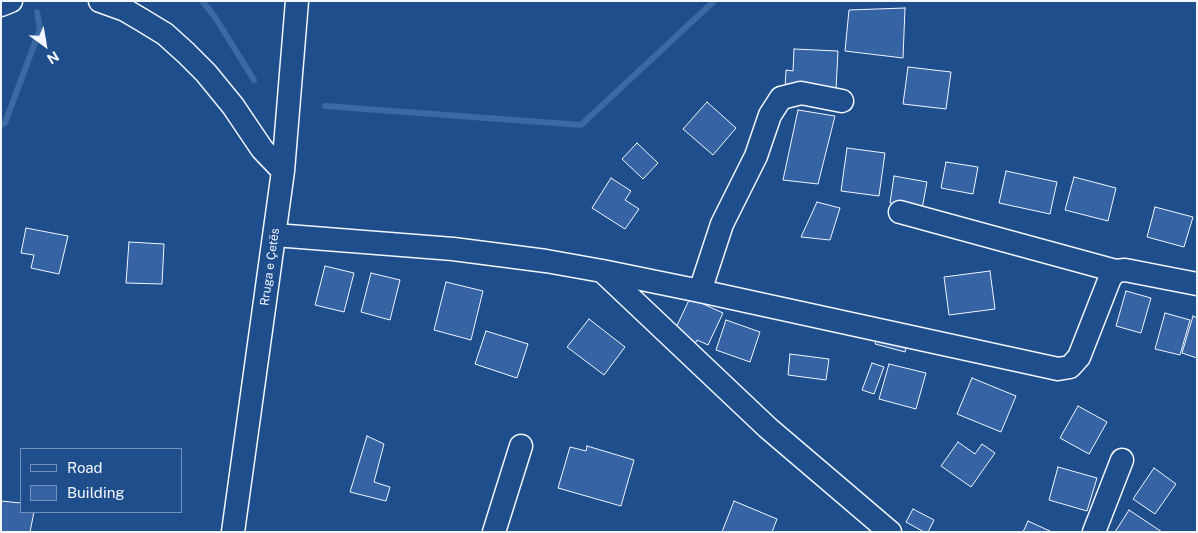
<!DOCTYPE html>
<html>
<head>
<meta charset="utf-8">
<style>
  body { margin:0 }
  #map { position:relative; width:1198px; height:533px; overflow:hidden; background:#1f4e8c; font-family:"Public Sans",sans-serif }
  canvas { display:block }
  .frame { position:absolute; inset:0; border:2px solid #f2f6ff; pointer-events:none }
  .legend { position:absolute; left:20px; top:448px; width:162px; height:65px; box-sizing:border-box; background:#1f4e8c; border:1px solid #7391ba; margin:0; padding:6px 9px; list-style:none; font-size:15px; color:#f2f6ff }
  .legend li { display:flex; align-items:center; gap:10px; height:25px }
  .legend b { width:25px; border:1px solid #7391ba }
  .north { position:absolute; left:20px; top:20px; width:50px; height:50px; -webkit-text-stroke:4px #1f4e8c; paint-order:stroke; rotate:148deg; font-size:14px; font-weight:700; line-height:20px; text-align:center; color:#f2f6ff }
  .north::after { content:''; display:block; margin:auto; width:18px; height:22px; background:#f2f6ff; clip-path:polygon(50% 0,100% 100%,50% 72%,0 100%) }
</style>
</head>
<body>
<div id="map">
<canvas width="1198" height="533"></canvas>
<div class="frame"></div>
<ul class="legend">
<li><b style="height:6px;background:#1f4e8c"></b>Road</li>
<li><b style="height:14px;background:#3563a3"></b>Building</li>
</ul>
<div class="north">N</div>
</div>
<script>
const context = document.querySelector('canvas').getContext('2d');
context.lineJoin = 'round';
function poly(rows) {
  const path = new Path2D();
  for (const r of rows) {
    path.moveTo(r[0], r[1]);
    for (let i = 2; i < r.length; i += 2) path.lineTo(r[i], r[i + 1]);
  }
  return path;
}
function trace(path, color, width, dash) {
  context.strokeStyle = color;
  context.lineWidth = width;
  context.lineCap = dash ? 'butt' : 'round';
  context.setLineDash(dash || []);
  context.stroke(path);
}
function fill(path, color) {
  context.fillStyle = color;
  context.fill(path, 'evenodd');
}
function write(font, color, halo, rows, align = 'center') {
  context.font = font + ' "Public Sans",sans-serif';
  context.lineWidth = 4;
  context.setLineDash([]);
  context.textBaseline = 'middle';
  context.strokeStyle = halo;
  context.fillStyle = color;
  for (const [text, x, y, turn = 0] of rows) {
    context.save();
    context.translate(x, y);
    context.rotate((+turn || 0) * Math.PI / 180);
    context.textAlign = isNaN(turn) ? turn : align;
    if (halo) context.strokeText(text, 0, 0);
    context.fillText(text, 0, 0);
    context.restore();
  }
}
trace(poly([
  [202,1,215,17,254,80],
  [325,106,581,125,714,1],
  [1,125,5,123,40,29,37,12]
]), '#3b69a3', 6);
const building = poly([
  [905,8,903,58,845,51,849,10,905,8],
  [794,49,838,51,836,90,785,88,786,70,793,71,794,49],
  [908,67,951,72,946,109,903,104,908,67],
  [707,102,736,128,713,155,683,129,707,102],
  [798,110,835,116,818,184,783,180,798,110],
  [637,143,658,163,643,179,622,159,637,143],
  [847,148,885,153,879,196,841,191,847,148],
  [946,162,978,167,973,194,941,188,946,162],
  [1006,171,1057,182,1050,214,999,203,1006,171],
  [894,176,927,182,922,209,890,203,894,176],
  [1074,177,1116,188,1108,221,1065,210,1074,177],
  [611,178,631,191,625,200,639,209,625,229,592,208,611,178],
  [817,202,840,208,830,240,801,237,817,202],
  [1155,207,1193,217,1184,247,1147,237,1155,207],
  [26,228,68,236,59,274,31,268,34,255,21,253,26,228],
  [129,242,164,244,162,284,126,283,129,242],
  [325,266,354,273,344,312,315,305,325,266],
  [990,271,995,309,949,315,944,277,990,271],
  [371,273,400,280,390,320,361,312,371,273],
  [446,282,483,291,471,340,434,330,446,282],
  [1126,291,1151,298,1141,333,1116,326,1126,291],
  [690,298,723,313,708,345,697,340,694,346,672,336,690,298],
  [1165,313,1190,320,1180,355,1155,349,1165,313],
  [1193,316,1197,318,1197,358,1182,353,1193,316],
  [589,319,625,347,604,375,567,347,589,319],
  [726,320,760,332,750,362,716,350,726,320],
  [486,331,528,344,517,378,475,364,486,331],
  [878,333,908,341,905,352,875,344,878,333],
  [790,354,829,359,826,380,788,375,790,354],
  [872,363,884,367,874,394,862,390,872,363],
  [889,364,926,373,916,409,879,399,889,364],
  [972,378,1016,396,1001,432,957,414,972,378],
  [1078,406,1107,422,1089,454,1060,438,1078,406],
  [367,436,384,444,374,482,390,487,386,501,350,492,367,436],
  [958,442,975,454,982,444,995,453,971,487,941,466,958,442],
  [587,446,634,460,621,506,558,488,570,447,586,451,587,446],
  [1058,467,1097,478,1087,511,1049,500,1058,467],
  [1154,468,1176,484,1155,514,1133,499,1154,468],
  [1,501,21,503,21,512,34,512,30,532,1,532,1,501],
  [734,501,777,519,772,532,722,532,734,501],
  [913,509,934,520,928,532,924,532,906,522,913,509],
  [1129,510,1162,532,1115,532,1129,510],
  [1028,521,1052,532,1023,532,1028,521]
]);
fill(building, '#3563a3');
trace(building, '#f2f6ff', 1);
const minor = poly([
  [100,1,125,10,142,20,165,34,186,53,206,73,233,106,262,149,283,171],
  [1,5,11,1],
  [900,212,1116,271],
  [275,235,453,249,546,261,602,271,768,428,890,532],
  [602,271,700,291,1058,369,1070,367,1079,357,1110,278,1116,271,1125,270,1197,284],
  [700,291,722,224,756,156,770,115,781,98,801,93,842,101],
  [233,532,283,171,297,1],
  [494,532,521,446],
  [1094,532,1122,460]
]);
trace(minor, '#f2f6ff', 25);
trace(minor, '#1f4e8c', 22);
write('12px', '#f2f6ff', '#1f4e8c', [
  ["Rruga e Çetës",270,267,-82]
]);
</script>
</body>
</html>
